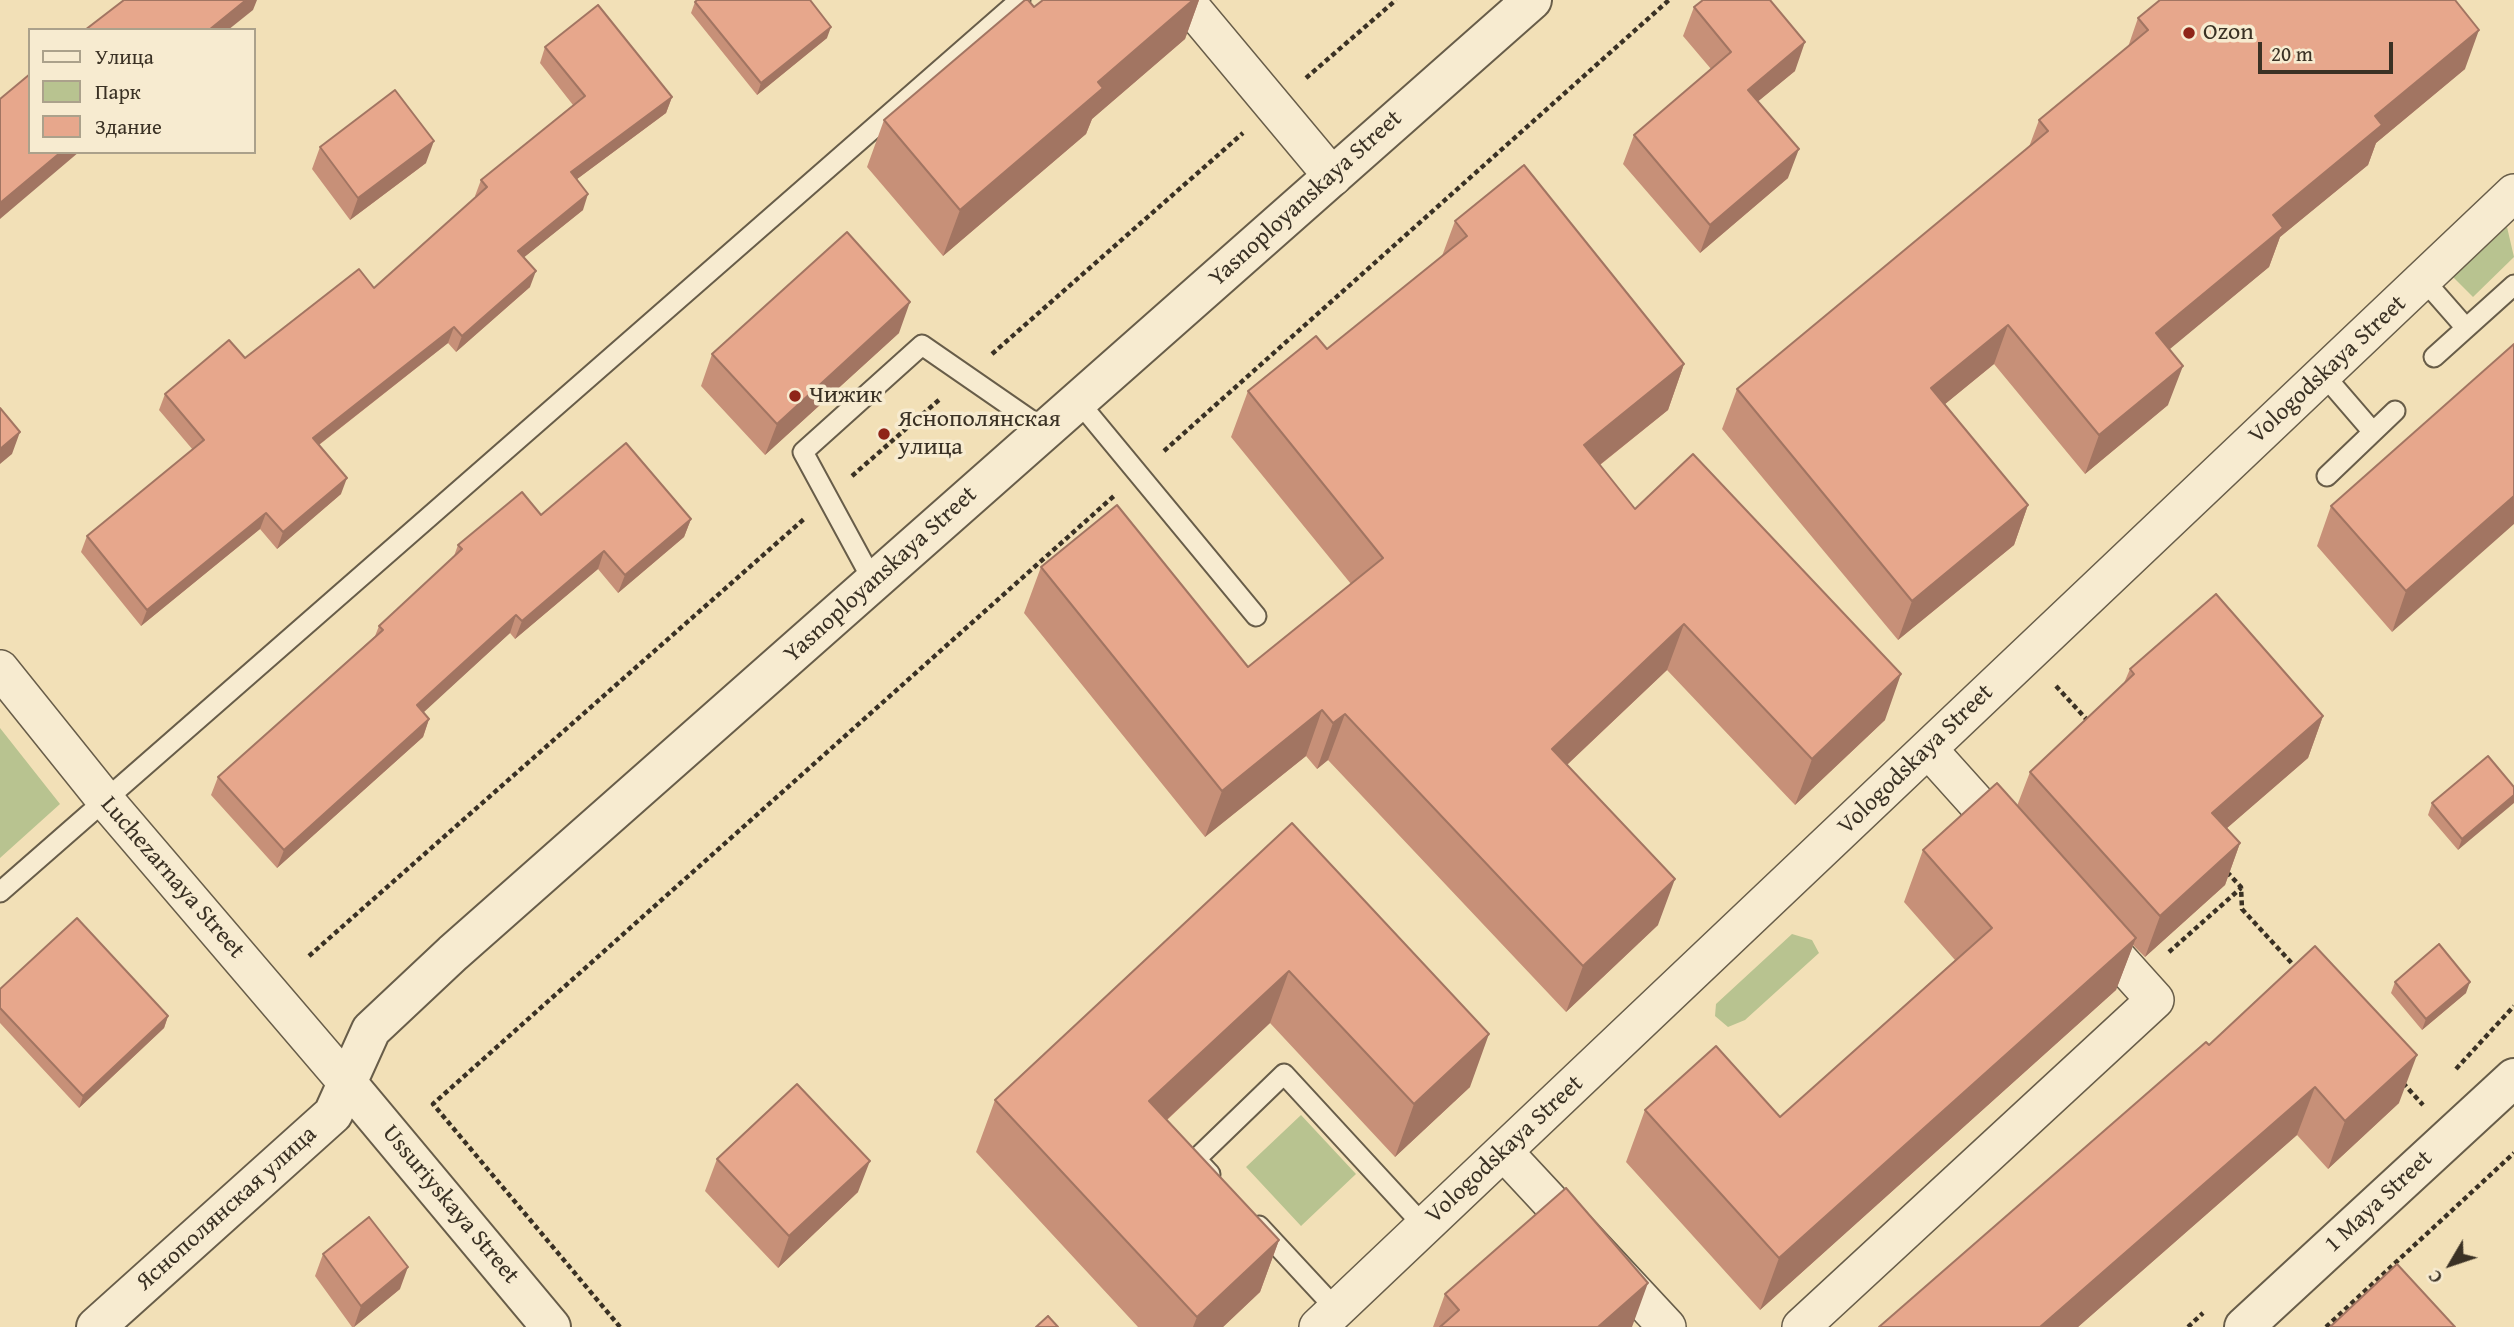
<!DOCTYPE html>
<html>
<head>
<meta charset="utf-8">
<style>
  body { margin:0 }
  #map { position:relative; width:2514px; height:1327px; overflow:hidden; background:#f2e0b7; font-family:"Gentium Book Plus",serif }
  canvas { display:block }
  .legend { position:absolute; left:28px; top:28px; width:228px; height:126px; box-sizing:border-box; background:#f7ebd0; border:2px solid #aba18b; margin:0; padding:9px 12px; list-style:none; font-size:21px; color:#3a3124 }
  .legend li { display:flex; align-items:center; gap:14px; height:35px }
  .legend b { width:35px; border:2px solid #aba18b }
  .north { position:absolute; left:2416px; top:1229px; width:70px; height:70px; -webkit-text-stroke:5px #f7ebd0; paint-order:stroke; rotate:231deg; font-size:19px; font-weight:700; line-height:28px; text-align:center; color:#3a3124 }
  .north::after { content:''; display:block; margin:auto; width:24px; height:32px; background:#3a3124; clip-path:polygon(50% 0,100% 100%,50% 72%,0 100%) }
  .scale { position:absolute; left:2258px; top:42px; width:135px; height:32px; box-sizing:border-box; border:4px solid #3a3124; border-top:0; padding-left:9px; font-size:21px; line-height:24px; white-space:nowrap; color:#3a3124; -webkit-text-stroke:5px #f7ebd0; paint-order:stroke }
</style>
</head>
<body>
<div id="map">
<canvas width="2514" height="1327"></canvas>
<ul class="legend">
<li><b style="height:9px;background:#f7ebd0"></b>Улица</li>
<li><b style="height:19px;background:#b8c390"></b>Парк</li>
<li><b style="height:19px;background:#e7a78c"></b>Здание</li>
</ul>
<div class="north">С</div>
<div class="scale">20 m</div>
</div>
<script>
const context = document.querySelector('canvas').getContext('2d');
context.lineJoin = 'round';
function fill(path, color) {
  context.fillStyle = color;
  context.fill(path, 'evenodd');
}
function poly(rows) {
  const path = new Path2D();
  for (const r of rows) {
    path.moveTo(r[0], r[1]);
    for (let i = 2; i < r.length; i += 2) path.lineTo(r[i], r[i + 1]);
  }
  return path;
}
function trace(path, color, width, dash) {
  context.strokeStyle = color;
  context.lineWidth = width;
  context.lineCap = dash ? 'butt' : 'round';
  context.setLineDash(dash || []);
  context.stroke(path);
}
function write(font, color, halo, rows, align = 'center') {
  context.font = font + ' "Gentium Book Plus",serif';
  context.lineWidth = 7;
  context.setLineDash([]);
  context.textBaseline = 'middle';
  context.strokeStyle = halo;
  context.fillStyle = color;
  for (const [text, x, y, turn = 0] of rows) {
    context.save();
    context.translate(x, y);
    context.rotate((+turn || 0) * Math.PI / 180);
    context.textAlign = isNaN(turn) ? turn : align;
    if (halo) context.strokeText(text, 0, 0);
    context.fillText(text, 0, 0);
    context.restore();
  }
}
fill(poly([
  [2507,227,2514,257,2473,297,2453,277],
  [0,728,60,804,0,858],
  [1792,934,1812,940,1819,953,1745,1020,1728,1027,1715,1016,1716,1004],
  [1301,1115,1356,1174,1301,1226,1246,1167]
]), '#b8c390');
const service = poly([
  [2423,279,2466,328],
  [2434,357,2514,285],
  [2323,374,2373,432],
  [1078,401,1256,616],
  [2327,476,2395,411],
  [873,581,803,452,922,345,1045,430],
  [0,892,1020,0],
  [1210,1174,1196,1159,1284,1074,1425,1227],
  [1259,1226,1337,1310]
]);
const minor = poly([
  [1185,0,1333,177],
  [0,669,106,801,348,1084],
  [1928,749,2008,838],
  [1504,1152,1667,1327],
  [1318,1327,2514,193],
  [1801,1327,2155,1000,2092,930]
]);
const tertiary = poly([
  [348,1084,551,1327],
  [96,1327,333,1114,371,1030,453,953,1532,0],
  [2244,1327,2514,1078]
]);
trace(service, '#685d49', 23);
trace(minor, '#685d49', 40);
trace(tertiary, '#685d49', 42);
trace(poly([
  [1306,78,1396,0],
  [992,354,1243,133],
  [1164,451,1669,0],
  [852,476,940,399],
  [2056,686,2088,721],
  [2227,872,2241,887,2242,909,2297,969],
  [2169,952,2241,888],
  [309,956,804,519],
  [2456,1069,2514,1006],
  [2403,1083,2423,1105],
  [620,1327,433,1104,1115,495],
  [2188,1327,2203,1313],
  [2326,1327,2514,1153]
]), '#3a3124', 4.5, [5, 3.5]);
trace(service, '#f7ebd0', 19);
trace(minor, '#f7ebd0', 37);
trace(tertiary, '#f7ebd0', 38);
fill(poly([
  [1043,0,1199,0,1185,39,1092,119,1086,134,943,256,867,167,884,120],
  [695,2,827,38,757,95,691,13],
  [1694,7,1795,71,1758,101,1788,178,1700,253,1623,164,1634,135,1711,69,1683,36],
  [2138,18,2465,69,2376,143,2368,165,2280,237,2269,267,2169,349,2168,405,2085,474,1994,364,1945,404,2028,505,2014,545,1898,640,1722,429,1737,389,2029,147,2039,120,2128,47],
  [545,47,672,97,666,113,577,179,583,210,524,257,530,287,456,352,448,343,319,445,341,494,277,549,260,529,141,626,81,552,87,536,193,450,159,410,165,394,245,358,374,288,476,197,475,196,481,180,573,105,540,63],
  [320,147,426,163,350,220,312,169],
  [1455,221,1684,364,1668,410,1600,465,1635,509,1885,720,1795,805,1667,670,1567,765,1658,925,1566,1012,1328,760,1317,769,1306,756,1205,837,1024,613,1041,567,1248,667,1351,584,1231,437,1248,391,1327,349,1442,256],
  [899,333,765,455,701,386,712,354],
  [2514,344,2392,632,2317,546,2331,506],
  [541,515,691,519,684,537,618,593,598,569,515,639,510,633,423,712,429,719,423,737,277,868,211,795,218,777,375,636,379,626,454,556,458,545],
  [2130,669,2323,716,2308,758,2227,828,2240,843,2225,885,2145,957,2133,945,2116,990,1760,1310,1626,1162,1645,1110,1780,1117,1955,960,1904,902,1923,850,2017,806,2030,772,2124,683],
  [2514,787,2458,850,2428,815,2432,803],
  [1292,823,1470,1087,1395,1157,1270,1023,1167,1120,1279,1240,1260,1292,1223,1327,1138,1327,976,1152,995,1100],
  [2395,982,2466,993,2422,1030,2391,993],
  [0,989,168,1016,164,1028,79,1108,0,1023],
  [2209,1045,2399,1103,2328,1169,2297,1135,2078,1327,1879,1327],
  [717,1159,858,1192,778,1268,705,1191],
  [323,1254,400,1289,354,1327,352,1327,315,1276],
  [1445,1294,1632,1327,1433,1327]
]), '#c79078');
fill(poly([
  [246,0,257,0,253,10,228,30,209,30],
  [1193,0,1199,0,1185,39,1092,119,1086,134,943,256,960,210,1098,82],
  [831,27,827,38,757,95,761,83],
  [2479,30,2465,69,2376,143,2368,165,2280,237,2269,267,2141,373,2156,333,2273,215,2375,116],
  [1805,42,1795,71,1738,118,1748,90],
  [672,97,666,113,565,188,571,172],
  [434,141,426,163,350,220,358,198],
  [1799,149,1788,178,1700,253,1710,225],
  [61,152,79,152,0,219,0,203],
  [588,194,583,210,512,267,518,251],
  [536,271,530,287,456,352,462,336],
  [910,302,899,333,765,455,777,424],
  [2008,325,1994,364,1917,427,1931,388],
  [454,327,448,343,307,454,313,438],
  [1684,364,1668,410,1567,491,1584,445],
  [2183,366,2168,405,2085,474,2099,435],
  [20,432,12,454,0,464,0,449],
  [347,478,341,494,277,549,283,532],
  [2514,496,2514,524,2392,632,2406,591],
  [2028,505,2014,545,1898,640,1912,601],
  [266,513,260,529,141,626,147,610],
  [691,519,684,537,618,593,625,575],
  [604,551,598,569,515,639,522,621],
  [516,615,510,633,411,724,417,705],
  [1684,624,1667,670,1535,795,1552,749],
  [1901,674,1885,720,1795,805,1812,759],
  [1322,710,1306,756,1205,837,1222,791],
  [1345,714,1328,760,1317,769,1333,723],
  [2323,716,2308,758,2197,854,2212,813],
  [429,719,423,737,277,868,284,850],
  [2514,795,2514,803,2458,850,2462,839],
  [2240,843,2225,885,2145,957,2160,916],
  [1675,879,1658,925,1566,1012,1583,966],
  [2136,938,2116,990,1760,1310,1779,1258],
  [1289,971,1270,1023,1130,1154,1149,1101],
  [2470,982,2466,993,2422,1030,2426,1019],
  [168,1016,164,1028,79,1108,83,1096],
  [1489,1034,1470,1087,1395,1157,1414,1104],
  [2417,1055,2399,1103,2328,1169,2345,1121],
  [2315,1087,2297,1135,2078,1327,2040,1327],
  [870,1161,858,1192,778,1268,789,1236],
  [1279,1240,1260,1292,1223,1327,1193,1327,1197,1317],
  [408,1267,400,1289,354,1327,361,1306],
  [1648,1283,1632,1327,1598,1327]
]), '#a27562');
const building = poly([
  [124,0,246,0,209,30,85,30,124,0],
  [697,0,810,0,831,27,761,83,695,2,697,0],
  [1025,0,1028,0,1034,7,1043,0,1193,0,1098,82,1103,88,960,210,884,120,1025,0],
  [1703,0,1770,0,1805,42,1748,90,1799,149,1710,225,1634,135,1731,52,1694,7,1703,0],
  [2160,0,2455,0,2479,30,2375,116,2382,125,2273,215,2283,228,2156,333,2183,366,2099,435,2008,325,1931,388,2028,505,1912,601,1737,389,2048,131,2039,120,2148,30,2138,18,2160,0],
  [598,5,672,97,571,172,588,194,518,251,536,271,462,336,454,327,313,438,347,478,283,532,266,513,147,610,87,536,204,440,165,394,229,340,245,358,359,269,374,288,487,187,481,180,585,96,545,47,598,5],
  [30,74,30,152,61,152,0,203,0,99,30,74],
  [395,90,434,141,358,198,320,147,395,90],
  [1524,165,1684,364,1584,445,1635,509,1693,454,1901,674,1812,759,1684,624,1552,749,1675,879,1583,966,1345,714,1333,723,1322,710,1222,791,1041,567,1117,505,1248,667,1383,558,1248,391,1316,336,1327,349,1467,236,1455,221,1524,165],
  [847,232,910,302,777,424,712,354,847,232],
  [2514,344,2514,496,2406,591,2331,506,2514,344],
  [0,408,20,432,0,449,0,408],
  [626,443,691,519,625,575,604,551,522,621,516,615,417,705,429,719,284,850,218,777,383,630,379,626,462,549,458,545,522,492,541,515,626,443],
  [2216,594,2323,716,2212,813,2240,843,2160,916,2030,772,2134,674,2130,669,2216,594],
  [2488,756,2514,787,2514,795,2462,839,2432,803,2488,756],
  [1997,783,2136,938,1779,1258,1645,1110,1716,1046,1780,1117,1992,928,1923,850,1997,783],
  [1292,823,1489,1034,1414,1104,1289,971,1149,1101,1279,1240,1197,1317,995,1100,1292,823],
  [77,918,168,1016,83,1096,0,1008,0,989,77,918],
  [2439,944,2470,982,2426,1019,2395,982,2439,944],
  [2315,946,2417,1055,2345,1121,2315,1087,2040,1327,1879,1327,2206,1042,2209,1045,2315,946],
  [797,1084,870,1161,789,1236,717,1159,797,1084],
  [1566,1188,1648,1283,1598,1327,1440,1327,1459,1310,1445,1294,1566,1188],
  [369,1217,408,1267,361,1306,323,1254,369,1217],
  [2397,1264,2455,1327,2330,1327,2397,1264],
  [1048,1316,1058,1327,1036,1327,1048,1316]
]);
fill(building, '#e7a78c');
trace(building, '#a27562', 2);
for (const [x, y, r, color] of [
  [2189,33,7,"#8f2418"],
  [795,396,7,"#8f2418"],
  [884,434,7,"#8f2418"]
]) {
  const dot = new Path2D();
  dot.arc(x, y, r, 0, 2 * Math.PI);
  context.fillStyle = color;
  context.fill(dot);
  trace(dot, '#f7ebd0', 2.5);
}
write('24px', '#3a3124', '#f7ebd0', [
  ["Ozon",2203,33],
  ["Чижик",809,396],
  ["Яснополянская",898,420],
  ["улица",898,448]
], 'left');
write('24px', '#3a3124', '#f7ebd0', [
  ["Yasnoployanskaya Street",1306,199,-42],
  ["Vologodskaya Street",2328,370,-43],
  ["Yasnoployanskaya Street",881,575,-42],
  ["Vologodskaya Street",1916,760,-44],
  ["Luchezarnaya Street",172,878,49],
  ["Vologodskaya Street",1505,1150,-43],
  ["1 Maya Street",2379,1202,-43],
  ["Ussuriyskaya Street",450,1205,50],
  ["Яснополянская улица",227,1209,-42]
]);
</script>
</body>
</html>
